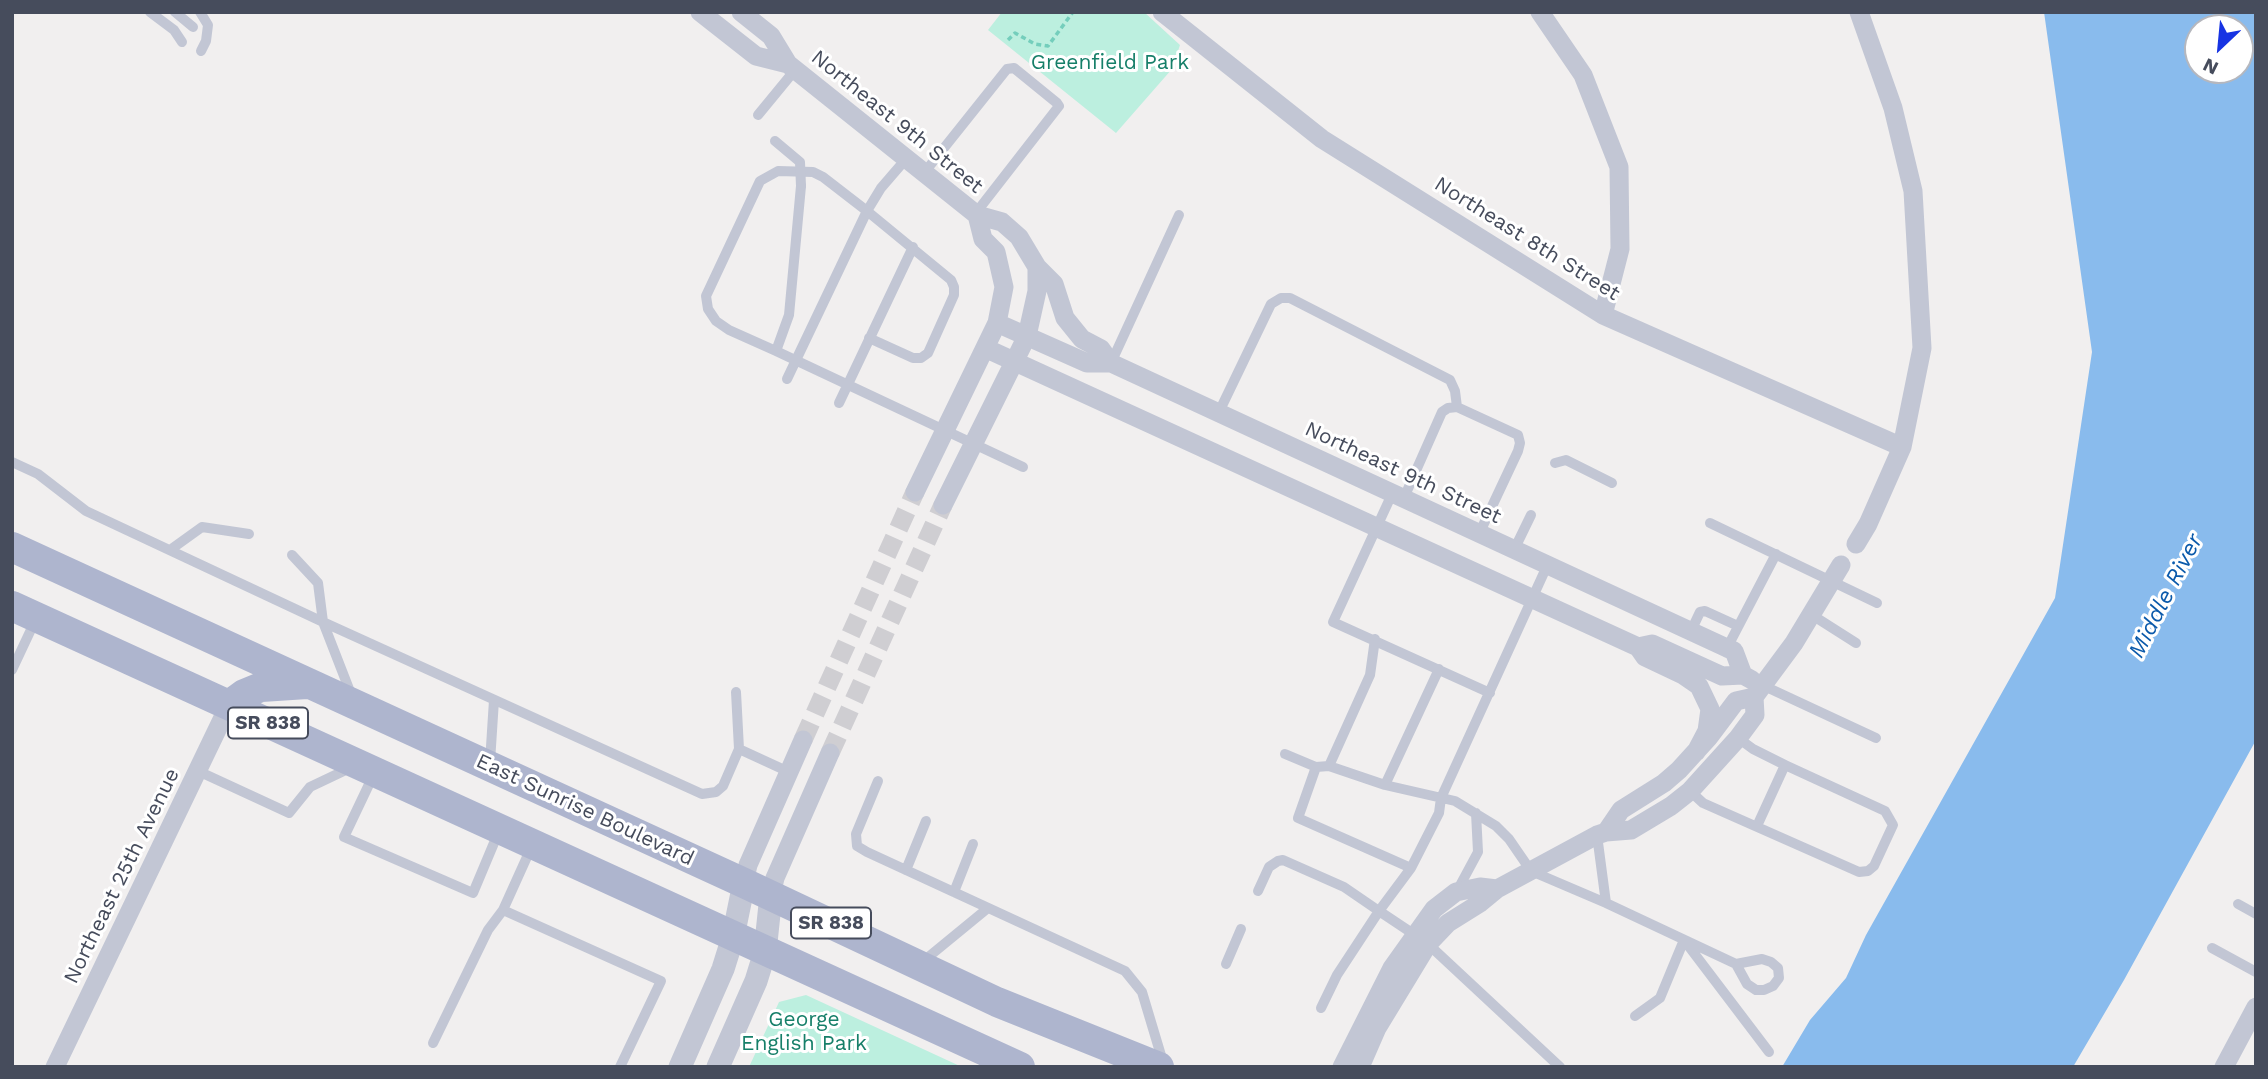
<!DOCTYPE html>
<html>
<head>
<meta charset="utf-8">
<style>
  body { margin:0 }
  #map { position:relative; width:2268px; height:1079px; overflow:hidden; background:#f1efef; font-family:"Work Sans",sans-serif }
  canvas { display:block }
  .frame { position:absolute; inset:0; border:14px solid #464c5c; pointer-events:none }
  .north { position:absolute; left:2184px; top:14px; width:70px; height:70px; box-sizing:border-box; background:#fff; border:2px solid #b5b7be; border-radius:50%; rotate:206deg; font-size:19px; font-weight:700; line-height:28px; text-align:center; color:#464c5c }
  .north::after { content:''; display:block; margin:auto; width:24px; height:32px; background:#1734e3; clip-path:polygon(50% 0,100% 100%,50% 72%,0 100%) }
</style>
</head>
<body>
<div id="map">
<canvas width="2268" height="1079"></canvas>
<div class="frame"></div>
<div class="north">N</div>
</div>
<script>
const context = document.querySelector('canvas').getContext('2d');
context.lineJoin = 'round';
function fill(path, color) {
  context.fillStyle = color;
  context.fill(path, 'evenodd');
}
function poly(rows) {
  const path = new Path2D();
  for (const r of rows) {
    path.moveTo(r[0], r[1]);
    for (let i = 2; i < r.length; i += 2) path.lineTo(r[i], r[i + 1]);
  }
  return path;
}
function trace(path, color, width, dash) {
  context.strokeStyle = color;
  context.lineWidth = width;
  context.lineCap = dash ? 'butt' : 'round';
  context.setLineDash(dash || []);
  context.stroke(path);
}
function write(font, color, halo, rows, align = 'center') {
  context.font = font + ' "Work Sans",sans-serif';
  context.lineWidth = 6;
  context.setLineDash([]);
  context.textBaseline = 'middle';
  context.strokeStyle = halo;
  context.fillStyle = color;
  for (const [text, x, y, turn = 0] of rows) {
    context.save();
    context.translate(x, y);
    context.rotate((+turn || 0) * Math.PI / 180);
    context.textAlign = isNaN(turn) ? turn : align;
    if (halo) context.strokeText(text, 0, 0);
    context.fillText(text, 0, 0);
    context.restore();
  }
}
fill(poly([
  [1002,12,1144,12,1180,45,1172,69,1116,133,988,30],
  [806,995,962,1067,749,1067,779,1002]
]), '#bcefdf');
fill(poly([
  [2044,12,2256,12,2256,740,2124,980,2073,1067,1782,1067,1810,1020,1846,978,1866,935,2055,598,2092,352],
  [2198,28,2240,28,2240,70,2198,70]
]), '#89bbed');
trace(poly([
  [803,740,915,492],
  [830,753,943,505]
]), '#cfced2', 19, [19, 10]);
trace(poly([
  [1008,40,1015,33,1035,44,1048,46,1073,12]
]), '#74cebc', 3.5, [5, 3.5]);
trace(poly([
  [150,12,174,30,182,42],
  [175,12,193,27],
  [200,12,208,25,206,41,201,51],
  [758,115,795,70],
  [924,173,1007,69,1014,68,1057,103,1059,106,975,214],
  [801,186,789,315,776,351,1023,467],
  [776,351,729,330,716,321,708,309,706,296,760,181,778,171,813,172,823,177,867,211,881,188,906,159],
  [1111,363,1179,215],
  [787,379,867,211,951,280,954,287,954,295,928,353,921,358,913,358,869,338],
  [839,403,913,247],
  [1457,407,1518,435,1520,443,1518,451,1479,534],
  [1219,412,1271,304,1281,298,1290,298,1450,380,1455,391,1457,407,1448,408,1442,412,1403,500],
  [12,462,38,474,86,511,323,622,702,794,716,792,723,786,739,749],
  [1555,463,1566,460,1612,483],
  [1392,494,1333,622,1490,693],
  [1710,523,1877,603],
  [170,550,202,527,249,534],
  [1514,550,1531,515],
  [292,555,318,583,323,622,351,694],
  [1812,615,1856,643],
  [1691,631,1700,612,1705,611,1738,626],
  [1727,648,1776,554],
  [12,670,35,621],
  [1762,685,1876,738],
  [736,692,739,749,789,772],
  [1738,738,1753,749,1785,765],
  [1285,754,1316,767],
  [490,762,494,700],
  [1329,766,1370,675,1375,639],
  [198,771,289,813,310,787,350,768],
  [373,776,344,837,473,893,499,831],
  [878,781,856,834,857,846,867,852,1125,971,1142,992,1163,1062],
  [1385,785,1439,669],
  [1690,791,1703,803,1859,872,1868,871,1874,866,1893,825,1885,811,1785,765,1757,826],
  [1597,835,1606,903,1736,964,1747,984,1756,990,1764,990,1773,986,1779,978,1778,968,1771,962,1762,959,1736,964],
  [531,848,503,910,661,981,620,1067],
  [1411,868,1298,818,1316,767,1329,766,1385,785,1455,801,1496,826,1509,839,1531,871,1606,903],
  [906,870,926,821],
  [1258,891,1269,867,1278,861,1283,860,1344,887,1379,911,1337,975,1321,1008],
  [1457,891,1478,852,1476,813],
  [954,892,973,844],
  [2238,904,2256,914],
  [1415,935,1379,911,1411,868,1439,813,1441,798,1547,566],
  [1428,944,1560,1067],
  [2212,948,2256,972],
  [921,963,988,908],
  [1226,964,1241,929],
  [1635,1016,1660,998,1684,940,1769,1052],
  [433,1043,488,930,503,910]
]), '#c2c6d4', 10);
trace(poly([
  [700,12,756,56,788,64],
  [741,12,771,36,788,64,977,215,1002,222,1019,237,1037,267,1037,291,1027,336,943,505],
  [1162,12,1322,139,1603,315,1902,447],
  [1540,12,1583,75,1619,167,1620,249,1603,315],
  [1037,267,1054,284,1065,318,1082,339,1101,349,1111,363],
  [997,323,1087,363,1111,363,1727,648,1734,651,1743,675],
  [985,348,1638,647,1645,657,1683,675,1699,686,1710,709,1707,731,1696,752],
  [915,492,997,323,1004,287,996,252,983,239,977,215],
  [1856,544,1868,524,1902,447,1922,348,1913,191,1893,108,1859,12],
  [1638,647,1652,644,1722,676,1743,675,1752,680],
  [1606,832,1621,810,1664,783,1679,770,1709,737,1736,701,1754,697],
  [744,883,748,865,803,740],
  [771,895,775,878,830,753],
  [55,1067,229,705],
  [1342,1067,1392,968,1434,909,1456,892,1480,887,1497,889],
  [1360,1067,1377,1028,1428,944,1448,923,1480,903,1497,889,1597,835,1606,832,1631,830,1671,806,1690,791,1738,738,1755,715,1754,697,1794,643,1841,565],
  [2224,1067,2256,1007]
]), '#c2c6d4', 19);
trace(poly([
  [680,1067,723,969,733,937,744,883],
  [718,1067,756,981,765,952,771,895]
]), '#c2c6d4', 23);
trace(poly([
  [12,547,744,883,997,1002,1159,1067],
  [12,606,1020,1067],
  [229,705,244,694,261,687,307,684]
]), '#aeb5ce', 30);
trace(poly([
  [775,141,800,162,801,186]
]), '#c2c6d4', 10);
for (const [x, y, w] of [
  [268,723,80],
  [831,923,80]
]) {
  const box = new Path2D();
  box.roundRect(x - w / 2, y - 15.5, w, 31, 5);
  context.fillStyle = '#fff';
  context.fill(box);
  trace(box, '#464c5c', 2);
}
write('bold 19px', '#464c5c', null, [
  ["SR 838",268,723],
  ["SR 838",831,923]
]);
write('21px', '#167f69', '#fff', [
  ["Greenfield Park",1110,63],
  ["George",804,1020],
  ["English Park",804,1044]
]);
write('21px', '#464c5c', '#fff', [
  ["Northeast 9th Street",897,122,39],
  ["Northeast 8th Street",1527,239,32],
  ["Northeast 9th Street",1403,473,25],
  ["East Sunrise Boulevard",585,810,25],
  ["Northeast 25th Avenue",122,876,-64]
]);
write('italic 23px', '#0b5aab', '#fff', [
  ["Middle River",2166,596,-63]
]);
</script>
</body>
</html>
